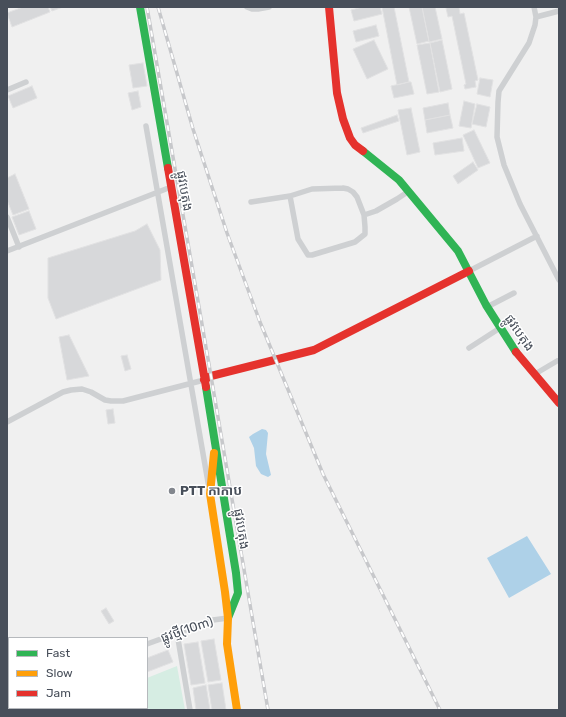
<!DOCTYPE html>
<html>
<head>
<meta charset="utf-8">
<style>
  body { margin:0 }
  #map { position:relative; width:566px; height:717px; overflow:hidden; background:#f0f0f0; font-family:Rubik,sans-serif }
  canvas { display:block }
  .frame { position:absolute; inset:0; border:8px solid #484f5a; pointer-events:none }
  .legend { position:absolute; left:8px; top:637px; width:140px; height:72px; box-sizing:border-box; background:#fff; border:1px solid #b6b9bd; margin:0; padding:5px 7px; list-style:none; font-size:12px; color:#484f5a }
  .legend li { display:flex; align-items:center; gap:8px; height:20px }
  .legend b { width:20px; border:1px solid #b6b9bd }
</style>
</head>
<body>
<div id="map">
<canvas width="566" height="717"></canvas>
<div class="frame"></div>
<ul class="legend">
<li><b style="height:5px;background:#30b455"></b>Fast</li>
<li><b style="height:5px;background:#ff9f0a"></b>Slow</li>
<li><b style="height:5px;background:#e5322d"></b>Jam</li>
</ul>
</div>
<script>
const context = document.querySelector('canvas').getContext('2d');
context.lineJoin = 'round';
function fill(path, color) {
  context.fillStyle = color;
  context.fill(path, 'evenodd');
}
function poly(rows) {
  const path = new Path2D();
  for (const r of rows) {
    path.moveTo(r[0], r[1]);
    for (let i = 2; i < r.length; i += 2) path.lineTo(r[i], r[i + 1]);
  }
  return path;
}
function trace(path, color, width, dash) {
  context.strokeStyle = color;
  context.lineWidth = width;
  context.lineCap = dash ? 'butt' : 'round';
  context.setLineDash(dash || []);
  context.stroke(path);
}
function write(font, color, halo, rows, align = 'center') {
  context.font = font + ' Rubik,"Noto Sans Khmer",sans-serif';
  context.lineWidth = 3;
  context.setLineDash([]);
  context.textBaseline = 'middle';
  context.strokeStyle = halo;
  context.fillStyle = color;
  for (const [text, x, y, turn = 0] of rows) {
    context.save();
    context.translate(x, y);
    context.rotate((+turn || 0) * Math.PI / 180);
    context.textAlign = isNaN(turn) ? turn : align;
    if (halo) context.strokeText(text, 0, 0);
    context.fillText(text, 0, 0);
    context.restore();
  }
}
fill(poly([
  [177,666,185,710,147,710,146,708,147,708,147,678]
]), '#d6ede3');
fill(poly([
  [262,429,266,430,268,433,266,454,271,475,268,477,261,474,256,466,254,448,249,437,253,434],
  [527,536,551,574,509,598,487,558]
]), '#aed1e8');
const building = poly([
  [23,7,48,7,50,12,12,27,7,13,23,7],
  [50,7,63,7,52,11,50,7],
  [363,7,380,7,382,14,354,21,351,10,363,7],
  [382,7,394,7,409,82,397,85,382,7],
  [409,7,422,7,429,41,417,44,409,7],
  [422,7,435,7,442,39,429,42,422,7],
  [451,7,459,7,460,14,464,13,478,80,475,81,476,87,465,89,464,85,466,84,452,16,448,17,446,8,451,7],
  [376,25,379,36,356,42,353,31,376,25],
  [374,40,388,69,367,79,353,49,374,40],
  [442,40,452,89,440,92,430,43,442,40],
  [430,43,439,92,427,94,417,45,430,43],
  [143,63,147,86,133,88,129,65,143,63],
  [480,78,493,80,490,97,477,94,480,78],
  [409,82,411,82,414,94,394,98,391,86,409,82],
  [32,86,37,98,13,108,8,96,32,86],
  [138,91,141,107,132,110,128,93,138,91],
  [464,101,475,104,471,128,459,126,464,101],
  [448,103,450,115,425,120,423,108,448,103],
  [477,104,490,107,486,127,472,124,477,104],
  [411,108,420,152,407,155,398,110,411,108],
  [397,115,399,121,363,133,361,128,397,115],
  [450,115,453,128,427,133,425,120,450,115],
  [474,130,490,163,478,168,463,135,474,130],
  [462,138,464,151,435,155,433,143,462,138],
  [473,162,478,170,458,184,453,176,473,162],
  [15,174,29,209,13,215,7,200,7,178,15,174],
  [29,211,36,229,19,235,12,217,29,211],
  [147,224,160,250,161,280,56,319,48,298,48,258,135,231,147,224],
  [69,335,89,376,67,380,59,337,69,335],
  [127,355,131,369,125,371,121,356,127,355],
  [113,409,115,423,108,424,106,410,113,409],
  [106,608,114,621,109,624,101,611,106,608],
  [214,639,221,680,208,682,201,641,214,639],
  [198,642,205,683,191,685,184,644,198,642],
  [168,650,173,662,147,672,147,658,168,650],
  [222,683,226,710,212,710,208,685,222,683],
  [206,685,210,710,196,710,193,688,206,685],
  [16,708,37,708,38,710,11,710,16,708],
  [70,708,85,708,85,710,71,710,70,708],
  [100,708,115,708,116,710,101,710,100,708],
  [117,708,132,708,133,710,118,710,117,708]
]);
fill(building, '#d7d8da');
trace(building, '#e1e1e2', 1);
trace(poly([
  [247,7,252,9,258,9,269,7],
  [534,7,536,17,535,25,529,43,499,91,498,102,497,137,504,165,520,204,559,280],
  [536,17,559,11],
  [7,90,26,82],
  [146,126,209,488],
  [343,188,348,189,353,192,357,197,364,215,365,227,365,234,355,242,312,255,308,255,298,239,290,196,312,189,343,188],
  [251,202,290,196],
  [364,215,376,211,397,199,409,191],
  [7,217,19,247],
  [7,251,171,187],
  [469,271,537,236],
  [487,307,514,293],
  [469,348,500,328],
  [535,374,557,361],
  [7,422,63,392,71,390,82,389,91,392,105,400,111,401,123,401,204,380],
  [177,633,190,710],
  [147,644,213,620,228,618],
  [7,697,9,696],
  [49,708,50,710],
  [96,708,97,710],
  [143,708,144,710]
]), '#ced0d2', 5.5);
trace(poly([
  [140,7,168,168],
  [363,151,399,180,458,251,486,305,516,352],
  [206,387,236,573,238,593,228,618]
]), '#30b455', 8);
trace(poly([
  [214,453,210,494,225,592,228,618,227,644,237,710]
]), '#ff9f0a', 8);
trace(poly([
  [329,7,337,93,343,119,350,138,355,145,363,151],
  [168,168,206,387],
  [516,352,559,403],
  [204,380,211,376,314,350,469,271]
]), '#e5322d', 8);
const rail = poly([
  [147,7,211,376,268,710],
  [158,7,193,129,227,233,260,322,323,474,440,710]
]);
trace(rail, '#c7c8cb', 3.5);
trace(rail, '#fff', 2, [6]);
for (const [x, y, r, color] of [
  [172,491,4,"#83878e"]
]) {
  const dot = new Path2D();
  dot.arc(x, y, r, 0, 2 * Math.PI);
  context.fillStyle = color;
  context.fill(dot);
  trace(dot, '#fff', 1.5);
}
write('13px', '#484f5a', '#fff', [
  ["ផ្លូវបេតុង",184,191,80],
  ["ផ្លូវបេតុង",519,333,55],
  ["ផ្លូវបេតុង",241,529,81],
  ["ផ្លូវថ្មី(10m)",187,630,-19]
]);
write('bold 13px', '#484f5a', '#fff', [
  ["PTT កាកាប",180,491]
], 'left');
</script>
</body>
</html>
